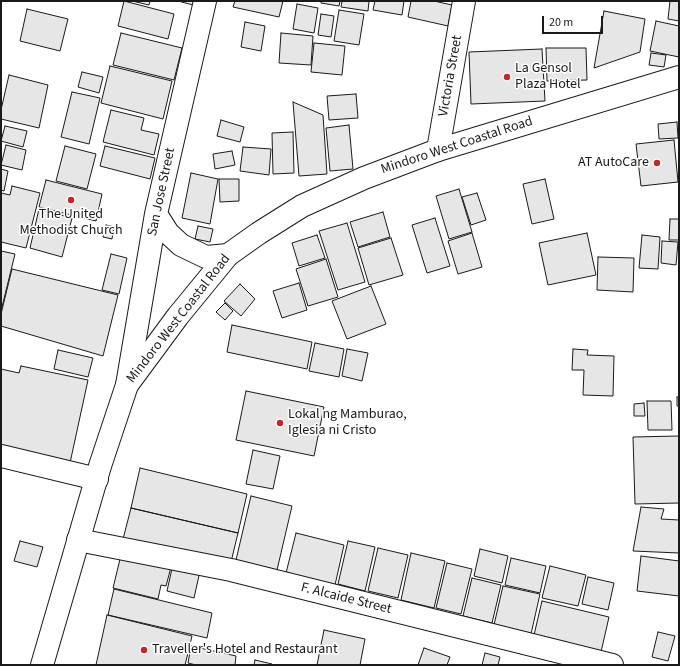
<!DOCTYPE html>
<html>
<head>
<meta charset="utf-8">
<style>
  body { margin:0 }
  #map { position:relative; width:680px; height:666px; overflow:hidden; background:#fff; font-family:"Source Sans 3",sans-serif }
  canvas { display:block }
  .frame { position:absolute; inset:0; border:2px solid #1a1a1a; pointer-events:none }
  .scale { position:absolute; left:542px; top:16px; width:61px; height:18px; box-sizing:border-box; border:2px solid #1a1a1a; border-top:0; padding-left:5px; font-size:12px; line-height:14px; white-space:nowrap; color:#1a1a1a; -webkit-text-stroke:3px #fff; paint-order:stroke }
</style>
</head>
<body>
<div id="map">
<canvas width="680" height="666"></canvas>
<div class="frame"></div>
<div class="scale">20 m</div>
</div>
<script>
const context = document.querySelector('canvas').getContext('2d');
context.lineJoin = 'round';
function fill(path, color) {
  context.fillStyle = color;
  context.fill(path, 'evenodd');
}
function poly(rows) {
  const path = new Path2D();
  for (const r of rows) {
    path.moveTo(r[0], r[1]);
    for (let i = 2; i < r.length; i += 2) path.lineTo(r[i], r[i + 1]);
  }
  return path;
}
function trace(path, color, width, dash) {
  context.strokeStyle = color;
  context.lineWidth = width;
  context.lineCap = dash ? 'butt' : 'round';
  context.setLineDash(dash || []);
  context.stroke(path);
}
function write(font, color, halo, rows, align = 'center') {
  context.font = font + ' "Source Sans 3",sans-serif';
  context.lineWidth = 3;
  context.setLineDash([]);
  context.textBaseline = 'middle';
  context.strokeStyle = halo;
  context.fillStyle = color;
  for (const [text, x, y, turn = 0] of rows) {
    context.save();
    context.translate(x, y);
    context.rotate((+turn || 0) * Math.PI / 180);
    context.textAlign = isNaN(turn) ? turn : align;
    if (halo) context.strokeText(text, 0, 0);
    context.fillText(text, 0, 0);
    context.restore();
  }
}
const building = poly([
  [124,1,174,14,168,39,118,26,124,1],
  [132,1,150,1,149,5,132,1],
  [178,1,194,1,193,5,178,1],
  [235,1,283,1,279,17,233,7,235,1],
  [321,1,340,1,339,6,321,3,321,1],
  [342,1,369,1,368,11,341,7,342,1],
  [375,1,404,1,402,15,373,10,375,1],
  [411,1,434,1,452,5,448,26,408,17,411,1],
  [670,1,679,1,679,21,668,19,670,1],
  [297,4,318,8,314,33,293,29,297,4],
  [27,9,68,19,60,51,20,41,27,9],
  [339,10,364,14,359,45,334,41,339,10],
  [604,11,645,19,640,52,594,68,604,11],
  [321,14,334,16,331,37,318,35,321,14],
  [656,21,679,26,679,57,650,51,656,21],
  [245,22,265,26,261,51,241,47,245,22],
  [121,33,182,48,174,80,113,65,121,33],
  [281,33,313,36,311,65,279,63,281,33],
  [314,43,345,46,342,75,311,72,314,43],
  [546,48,586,48,587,80,547,81,546,48],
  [542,49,545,101,471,104,469,52,542,49],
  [651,53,666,55,664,67,649,65,651,53],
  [110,66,172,81,163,119,101,103,110,66],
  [82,72,103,77,99,93,78,87,82,72],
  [9,75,48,85,39,128,1,119,1,110,9,75],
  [72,92,100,98,89,144,61,137,72,92],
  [356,94,358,118,329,120,327,96,356,94],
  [293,102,323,115,327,174,299,176,293,102],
  [111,110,144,118,141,130,159,134,154,155,103,142,111,110],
  [221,120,244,127,240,142,217,136,221,120],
  [677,122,678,138,659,139,658,124,677,122],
  [349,125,353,169,330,171,326,128,349,125],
  [5,126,27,131,23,147,1,141,5,126],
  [293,132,294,173,273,174,272,133,293,132],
  [674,140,678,182,641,186,636,144,674,140],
  [6,145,26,150,22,170,1,165,6,145],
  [65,146,96,154,87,189,56,181,65,146],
  [105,146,155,158,150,179,100,166,105,146],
  [243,147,271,149,269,175,240,171,243,147],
  [232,151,235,165,215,169,213,154,232,151],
  [1,169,8,171,4,191,1,190,1,169],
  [191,173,218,179,210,224,182,218,191,173],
  [219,179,239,179,239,201,220,202,219,179],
  [545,179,554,219,532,224,523,184,545,179],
  [46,180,102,194,96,221,39,207,46,180],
  [12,186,40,193,26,248,1,242,1,193,10,195,12,186],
  [459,189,472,232,449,239,436,196,459,189],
  [477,193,486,220,471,225,462,197,477,193],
  [39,209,72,218,62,257,30,248,39,209],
  [383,212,390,237,358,247,350,222,383,212],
  [435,218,450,266,427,273,412,225,435,218],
  [670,219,679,219,679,240,669,240,670,219],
  [347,223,365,282,338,290,319,231,347,223],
  [106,225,114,227,112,239,103,237,106,225],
  [198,226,213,229,210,242,195,239,198,226],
  [472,233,482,267,458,274,448,241,472,233],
  [587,233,596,275,548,285,539,243,587,233],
  [317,235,325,258,299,266,292,243,317,235],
  [642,235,660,237,658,269,639,268,642,235],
  [391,238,403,275,369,285,358,248,391,238],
  [662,241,678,242,676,265,661,263,662,241],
  [1,251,15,254,1,311,1,251],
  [111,254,127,258,119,294,102,290,111,254],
  [598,257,634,258,633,292,597,290,598,257],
  [326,259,338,297,308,306,296,269,326,259],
  [12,269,118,295,103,356,1,326,1,314,12,269],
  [299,283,307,310,282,318,273,291,299,283],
  [240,284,255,299,241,316,224,301,240,284],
  [371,286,386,324,347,339,332,301,371,286],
  [225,303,233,311,225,320,216,312,225,303],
  [232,325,312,342,307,369,227,352,232,325],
  [315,343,344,349,339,377,309,371,315,343],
  [347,349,368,353,362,381,342,376,347,349],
  [573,349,588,350,587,355,614,356,613,396,583,395,584,370,572,370,573,349],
  [58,350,93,358,88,377,54,369,58,350],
  [21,366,88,380,70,463,1,451,1,369,19,373,21,366],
  [246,391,324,407,314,456,236,440,246,391],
  [677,397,679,397,679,406,677,406,677,397],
  [647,401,671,401,672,430,648,430,647,401],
  [644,403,645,416,634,416,634,404,644,403],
  [679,436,679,503,635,504,633,437,679,436],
  [253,450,280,456,273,489,246,484,253,450],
  [140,468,247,494,238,533,131,508,140,468],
  [251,496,292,506,277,570,236,560,251,496],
  [641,507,664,509,661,519,679,520,679,553,633,551,641,507],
  [131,508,238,533,231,562,122,543,131,508],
  [296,533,344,545,335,585,286,573,296,533],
  [20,541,43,547,37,567,14,561,20,541],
  [348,541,375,547,365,591,338,584,348,541],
  [378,548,408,555,398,598,368,591,378,548],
  [480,549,508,556,502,583,474,576,480,549],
  [411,553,445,561,434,608,401,600,411,553],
  [121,555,171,567,166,586,161,585,158,599,113,588,121,555],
  [641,556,679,561,679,596,637,591,641,556],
  [511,558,546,566,540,593,505,585,511,558],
  [447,563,472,569,461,614,436,608,447,563],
  [173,564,200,571,194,598,167,591,173,564],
  [550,566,586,575,578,606,542,598,550,566],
  [588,577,614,583,608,610,582,604,588,577],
  [472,578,501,585,492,623,463,616,472,578],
  [503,586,540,594,531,634,494,625,503,586],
  [114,589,212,613,207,638,108,615,114,589],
  [542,601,609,617,601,652,534,635,542,601],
  [107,615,192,636,185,665,96,665,107,615],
  [324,630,365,639,360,665,317,665,324,630],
  [658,632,675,636,668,661,652,657,658,632],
  [191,646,236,656,235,665,196,665,188,663,191,646],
  [424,648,450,657,447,665,418,665,424,648],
  [485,653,500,657,498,665,482,665,485,653],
  [255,660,272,664,272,665,254,665,255,660]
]);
fill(building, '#e6e6e6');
trace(building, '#1a1a1a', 1);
const minor = poly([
  [438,150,464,1],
  [156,214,168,233,181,245,206,257,228,255],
  [127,385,156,214,205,1],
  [1,456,97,479],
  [78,540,231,570,612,665]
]);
const major = poly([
  [42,665,100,466,127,385,178,316,228,255,259,233,302,206,364,178,438,150,679,77]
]);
trace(minor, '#1a1a1a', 24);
trace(major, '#1a1a1a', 24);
trace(minor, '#fff', 22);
trace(major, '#fff', 22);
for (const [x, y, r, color] of [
  [507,77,4,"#c62828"],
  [657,163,4,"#c62828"],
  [71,200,4,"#c62828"],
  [280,423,4,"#c62828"],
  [144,650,4,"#c62828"]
]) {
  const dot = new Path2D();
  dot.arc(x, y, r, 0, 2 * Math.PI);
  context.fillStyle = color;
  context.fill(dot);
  trace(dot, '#fff', 1.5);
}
write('14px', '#1a1a1a', '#fff', [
  ["La Gensol",515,69],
  ["Plaza Hotel",515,85],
  ["AT AutoCare",649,163,"right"],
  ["The United",71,215,"center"],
  ["Methodist Church",71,231,"center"],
  ["Lokal ng Mamburao,",288,415],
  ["Iglesia ni Cristo",288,431],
  ["Traveller's Hotel and Restaurant",152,650]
], 'left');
write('14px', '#1a1a1a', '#fff', [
  ["Victoria Street",451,76,-80],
  ["Mindoro West Coastal Road",457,146,-18],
  ["San Jose Street",162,192,-78],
  ["Mindoro West Coastal Road",179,319,-52],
  ["F. Alcaide Street",346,599,14]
]);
</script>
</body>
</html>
